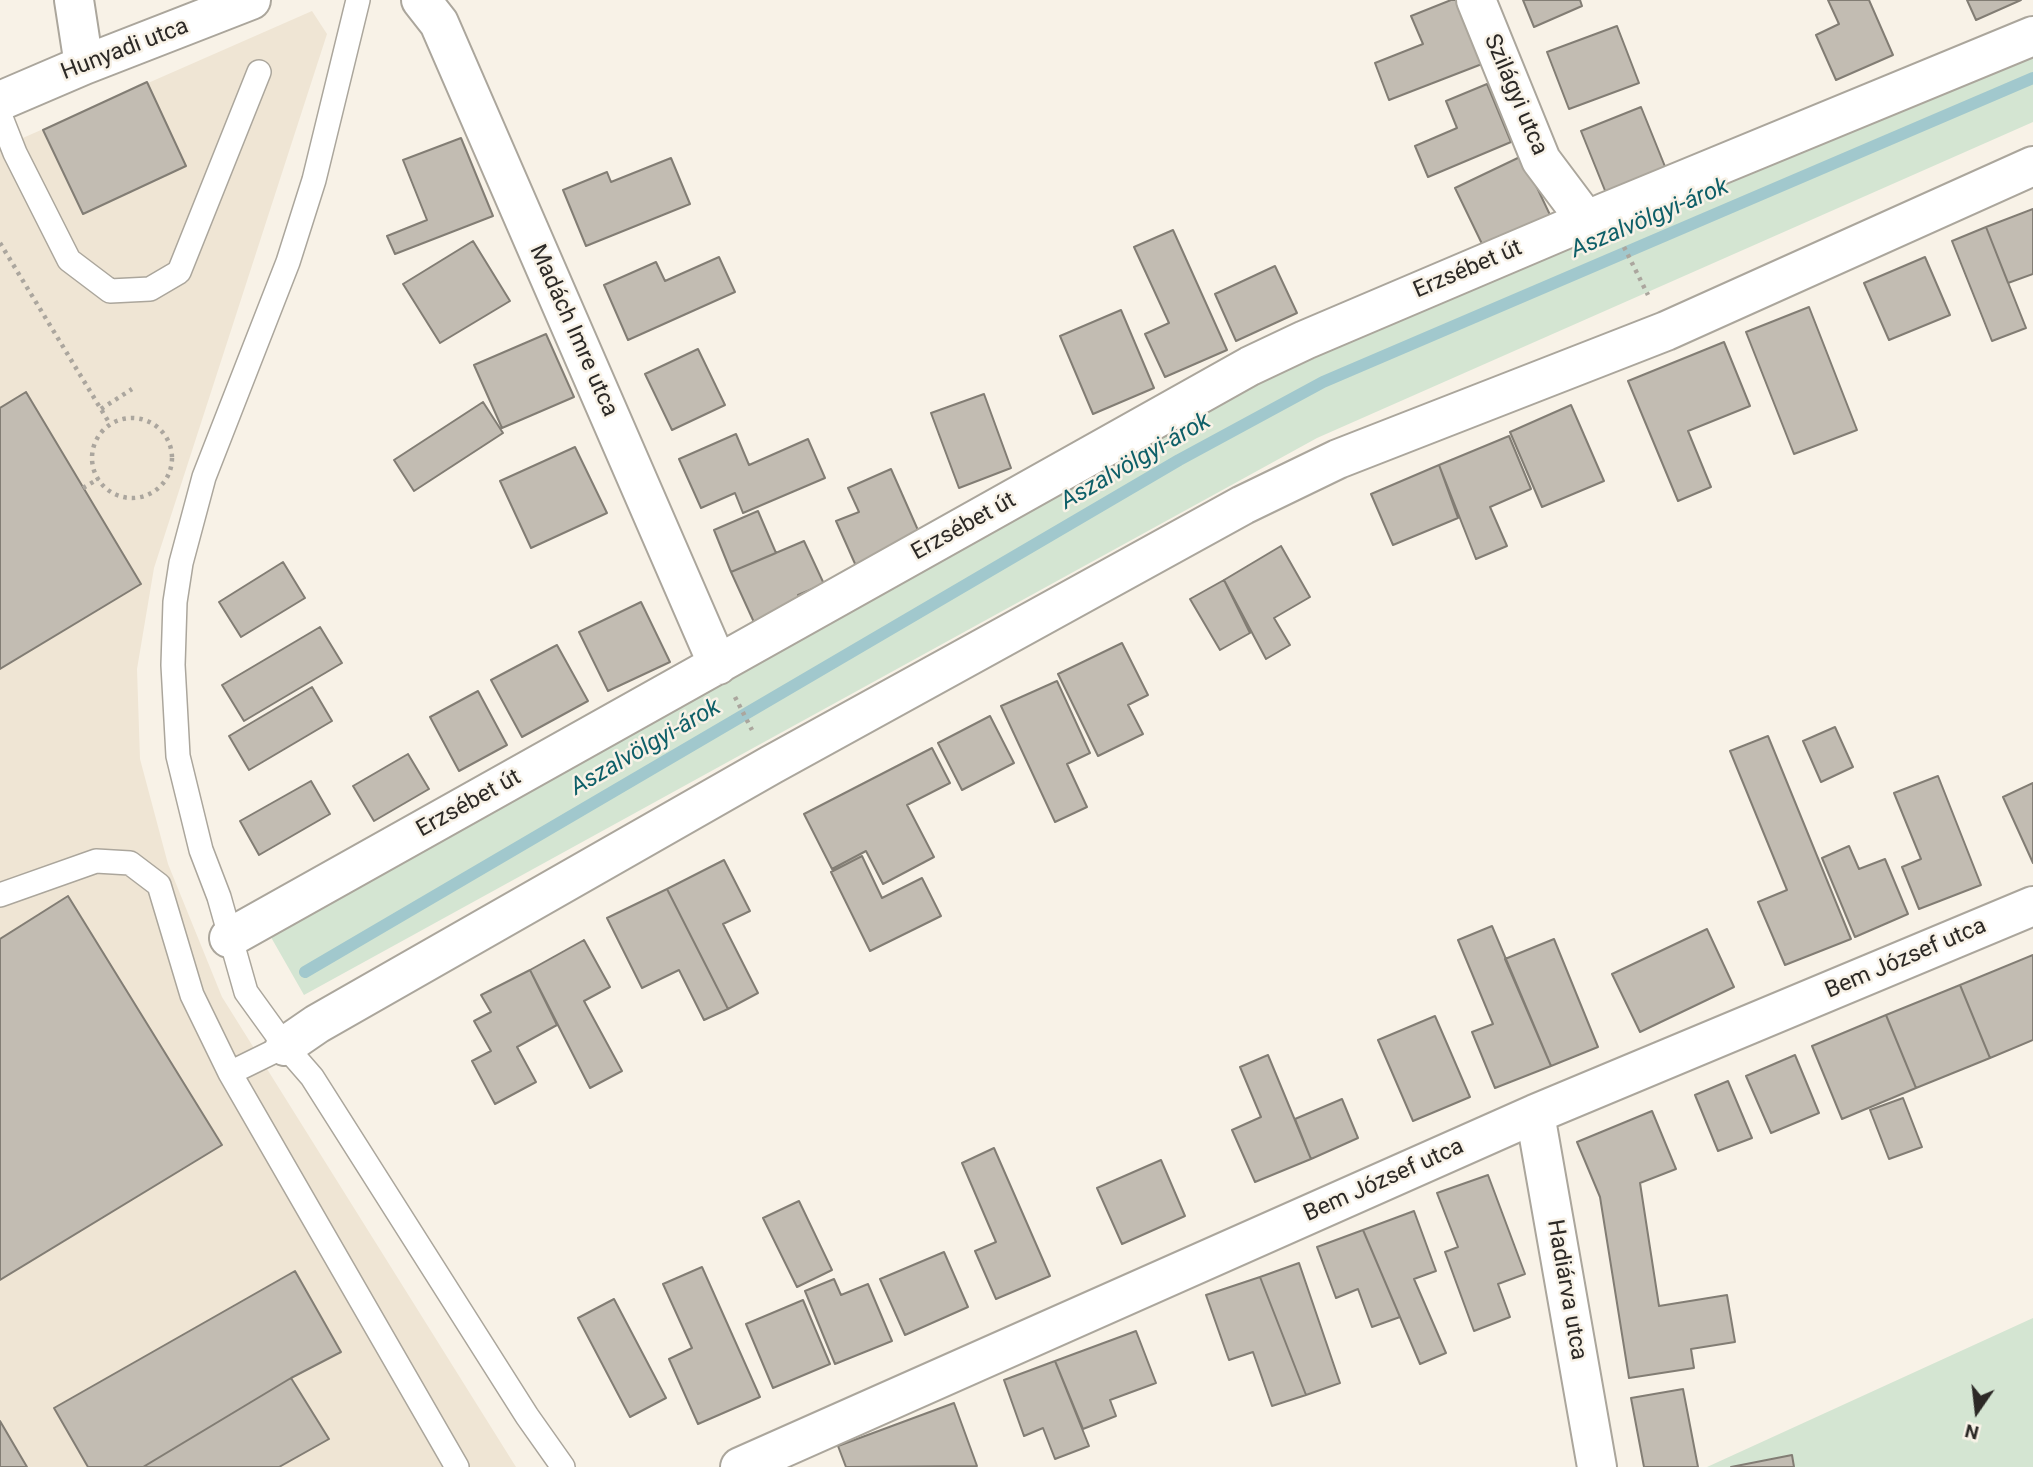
<!DOCTYPE html>
<html>
<head>
<meta charset="utf-8">
<style>
  body { margin:0 }
  #map { position:relative; width:2033px; height:1467px; overflow:hidden; background:#f8f2e7; font-family:Roboto,sans-serif }
  canvas { display:block }
  .north { position:absolute; left:1942px; top:1376px; width:70px; height:70px; -webkit-text-stroke:5px #f8f2e7; paint-order:stroke; rotate:194deg; font-size:19px; font-weight:700; line-height:28px; text-align:center; color:#2c2926 }
  .north::after { content:''; display:block; margin:auto; width:24px; height:32px; background:#2c2926; clip-path:polygon(50% 0,100% 100%,50% 72%,0 100%) }
</style>
</head>
<body>
<div id="map">
<canvas width="2033" height="1467"></canvas>
<div class="north">N</div>
</div>
<script>
const context = document.querySelector('canvas').getContext('2d');
context.lineJoin = 'round';
function fill(path, color) {
  context.fillStyle = color;
  context.fill(path, 'evenodd');
}
function poly(rows) {
  const path = new Path2D();
  for (const r of rows) {
    if (r.length === 3) {
      path.moveTo(r[0] + r[2], r[1]);
      path.arc(r[0], r[1], r[2], 0, 2 * Math.PI);
      continue;
    }
    path.moveTo(r[0], r[1]);
    for (let i = 2; i < r.length; i += 2) path.lineTo(r[i], r[i + 1]);
  }
  return path;
}
function trace(path, color, width, dash) {
  context.strokeStyle = color;
  context.lineWidth = width;
  context.lineCap = dash ? 'butt' : 'round';
  context.setLineDash(dash || []);
  context.stroke(path);
}
function write(font, color, halo, rows, align = 'center') {
  context.font = font + ' Roboto,sans-serif';
  context.lineWidth = 5;
  context.setLineDash([]);
  context.textBaseline = 'middle';
  context.strokeStyle = halo;
  context.fillStyle = color;
  for (const [text, x, y, turn = 0] of rows) {
    context.save();
    context.translate(x, y);
    context.rotate((+turn || 0) * Math.PI / 180);
    context.textAlign = isNaN(turn) ? turn : align;
    if (halo) context.strokeText(text, 0, 0);
    context.fillText(text, 0, 0);
    context.restore();
  }
}
fill(poly([
  [312,11,327,34,154,568,137,669,140,759,168,864,222,997,516,1467,0,1467,0,148]
]), '#efe5d4');
fill(poly([
  [2033,38,2033,122,1317,438,304,995,268,932,1264,363],
  [2033,1318,2033,1467,1707,1467]
]), '#d4e5d2');
trace(poly([
  [305,972,1179,460,1323,382,2033,78]
]), '#a1c8cd', 12);
const building = poly([
  [1451,0,1457,0,1482,64,1389,100,1375,63,1423,44,1411,16,1451,0],
  [1523,0,1580,0,1582,6,1534,27,1523,0],
  [1828,0,1869,0,1893,55,1836,80,1816,35,1839,24,1828,0],
  [1967,0,2021,0,1976,20,1967,0],
  [1617,26,1639,83,1569,109,1547,52,1617,26],
  [147,82,186,166,83,214,43,130,147,82],
  [1487,84,1511,142,1428,177,1415,146,1457,128,1446,101,1487,84],
  [1641,107,1666,169,1606,193,1581,131,1641,107],
  [461,138,493,216,395,254,387,236,427,220,403,160,461,138],
  [1522,156,1551,217,1484,248,1455,188,1522,156],
  [671,158,690,204,586,246,563,190,607,172,611,182,671,158],
  [2033,209,2033,274,2008,283,1986,227,2033,209],
  [1986,227,2026,328,1992,341,1952,241,1986,227],
  [1173,230,1227,350,1165,377,1145,334,1169,323,1134,247,1173,230],
  [473,241,510,301,440,343,403,284,473,241],
  [719,257,735,292,628,340,604,285,656,262,665,281,719,257],
  [1925,257,1950,315,1889,340,1864,283,1925,257],
  [1275,266,1297,313,1236,341,1215,294,1275,266],
  [1809,307,1857,430,1794,454,1746,332,1809,307],
  [1121,310,1154,388,1093,414,1060,336,1121,310],
  [546,334,574,397,502,428,474,365,546,334],
  [1724,342,1750,406,1688,431,1711,487,1678,501,1628,381,1724,342],
  [698,349,725,405,672,430,645,374,698,349],
  [26,392,141,584,0,669,0,408,26,392],
  [984,394,1011,468,959,488,931,413,984,394],
  [483,402,503,433,414,491,394,460,483,402],
  [1571,405,1604,481,1542,507,1510,432,1571,405],
  [736,434,749,465,808,439,825,478,743,513,735,493,701,508,679,459,736,434],
  [1509,436,1531,489,1490,507,1507,546,1476,559,1439,465,1509,436],
  [575,447,607,513,531,548,500,481,575,447],
  [1439,465,1458,518,1393,545,1371,494,1439,465],
  [891,469,921,537,856,566,836,521,859,512,848,488,891,469],
  [758,511,776,553,731,572,714,530,758,511],
  [804,541,824,584,798,595,804,610,758,631,731,572,804,541],
  [1281,546,1310,597,1274,618,1290,645,1266,659,1224,580,1281,546],
  [283,562,305,598,241,637,219,602,283,562],
  [1224,580,1250,633,1220,650,1190,599,1224,580],
  [641,602,670,662,608,691,579,632,641,602],
  [320,627,342,663,244,721,222,685,320,627],
  [1122,643,1148,695,1128,705,1143,734,1098,756,1058,674,1122,643],
  [557,645,588,701,522,737,491,680,557,645],
  [1057,681,1090,753,1067,764,1087,807,1055,822,1001,706,1057,681],
  [312,687,332,721,249,770,229,736,312,687],
  [478,691,507,745,459,771,430,717,478,691],
  [990,716,1014,763,962,790,938,743,990,716],
  [1835,727,1853,767,1821,782,1803,741,1835,727],
  [1768,736,1851,939,1785,965,1758,902,1787,890,1730,751,1768,736],
  [932,748,950,783,907,805,934,857,883,884,866,851,832,869,804,814,932,748],
  [408,754,429,789,374,821,353,786,408,754],
  [1938,776,1981,885,1919,909,1902,867,1921,859,1894,793,1938,776],
  [311,781,330,814,259,855,240,821,311,781],
  [2033,783,2033,863,2003,797,2033,783],
  [1849,846,1859,869,1885,859,1908,914,1855,937,1822,858,1849,846],
  [862,856,882,898,922,878,941,916,870,951,831,872,862,856],
  [724,860,750,911,723,924,758,993,728,1009,667,889,724,860],
  [667,889,728,1009,704,1020,679,970,642,988,607,918,667,889],
  [68,896,222,1145,0,1280,0,939,68,896],
  [1492,926,1551,1066,1495,1088,1472,1032,1493,1024,1458,940,1492,926],
  [1707,929,1734,987,1640,1032,1612,974,1707,929],
  [1554,939,1598,1047,1551,1066,1505,959,1554,939],
  [584,940,610,987,584,1001,622,1071,590,1088,530,970,584,940],
  [2033,955,2033,1040,1990,1058,1960,985,2033,955],
  [530,970,557,1025,517,1047,536,1082,495,1104,472,1061,491,1051,474,1021,491,1012,481,995,530,970],
  [1960,985,1990,1058,1916,1088,1886,1015,1960,985],
  [1886,1015,1916,1088,1842,1119,1812,1046,1886,1015],
  [1435,1016,1470,1097,1413,1121,1378,1040,1435,1016],
  [1268,1055,1311,1159,1255,1182,1232,1130,1261,1117,1240,1067,1268,1055],
  [1795,1055,1819,1113,1771,1133,1746,1076,1795,1055],
  [1728,1081,1752,1138,1718,1151,1695,1095,1728,1081],
  [1903,1098,1922,1147,1889,1159,1870,1110,1903,1098],
  [1342,1099,1358,1138,1311,1159,1295,1119,1342,1099],
  [1652,1111,1676,1169,1640,1183,1659,1306,1727,1295,1735,1342,1691,1349,1694,1368,1629,1378,1600,1197,1577,1142,1652,1111],
  [994,1148,1050,1276,996,1299,975,1251,996,1242,962,1163,994,1148],
  [1161,1160,1185,1216,1122,1244,1097,1188,1161,1160],
  [1488,1175,1525,1274,1498,1284,1510,1317,1474,1331,1445,1252,1458,1247,1437,1193,1488,1175],
  [799,1201,832,1270,797,1287,763,1218,799,1201],
  [1414,1211,1436,1271,1414,1279,1446,1353,1420,1364,1363,1230,1414,1211],
  [1363,1230,1400,1317,1372,1327,1358,1289,1336,1298,1317,1247,1363,1230],
  [944,1252,968,1307,905,1335,880,1279,944,1252],
  [1299,1263,1340,1383,1306,1395,1260,1277,1299,1263],
  [702,1267,760,1397,698,1424,669,1359,692,1348,663,1284,702,1267],
  [295,1271,341,1352,291,1378,143,1467,88,1467,54,1408,295,1271],
  [1260,1277,1306,1395,1272,1406,1253,1352,1229,1360,1206,1295,1260,1277],
  [834,1279,841,1295,868,1284,892,1341,835,1364,805,1291,834,1279],
  [614,1299,666,1398,630,1417,578,1318,614,1299],
  [803,1300,830,1364,773,1388,746,1324,803,1300],
  [1136,1331,1156,1383,1110,1400,1116,1416,1083,1429,1055,1361,1136,1331],
  [1055,1361,1089,1446,1055,1459,1043,1428,1024,1436,1004,1380,1055,1361],
  [291,1378,329,1439,279,1467,143,1467,291,1378],
  [1683,1389,1698,1467,1644,1467,1631,1398,1683,1389],
  [954,1403,977,1466,846,1467,838,1446,954,1403],
  [0,1421,27,1467,0,1467,0,1421],
  [1792,1455,1794,1467,1731,1467,1792,1455]
]);
fill(building, '#c2bcb2');
trace(building, '#827d74', 2);
const lane = poly([
  [358,0,314,180,288,262,204,477,181,563,175,602,173,665,178,756,201,850,219,897,246,992,285,1046,312,1077,527,1416,563,1467],
  [0,115,15,153,69,260,110,291,150,289,179,272,259,72],
  [0,895,96,861,130,863,159,885,192,995,230,1073],
  [285,1046,230,1073,457,1467]
]);
const street = poly([
  [74,0,84,65],
  [421,0,439,23,718,665],
  [1476,0,1541,160,1586,220],
  [0,101,84,65,251,0],
  [229,938,1250,366,1305,340,1606,212,2033,36],
  [285,1046,317,1024,771,765,1243,505,1338,459,1666,331,2033,166],
  [1535,1114,1597,1467],
  [740,1467,1535,1114,2033,906]
]);
trace(lane, '#aba69c', 26);
trace(street, '#aba69c', 42);
trace(poly([
  [0,243,110,424],
  [1624,247,1648,295],
  [101,409,132,389],
  [132,458,40],
  [83,488,98,479],
  [735,697,752,730]
]), '#aba69e', 4.5, [3.5, 5]);
trace(lane, '#fff', 23);
trace(street, '#fff', 38);
write('23px', '#2c2926', '#f8f2e7', [
  ["Hunyadi utca",125,50,-21],
  ["Szilágyi utca",1515,95,67],
  ["Erzsébet út",1468,270,-23],
  ["Madách Imre utca",573,331,66],
  ["Erzsébet út",964,527,-29],
  ["Erzsébet út",469,804,-29],
  ["Bem József utca",1906,959,-23],
  ["Bem József utca",1384,1181,-24],
  ["Hadiárva utca",1566,1290,80]
]);
write('italic 24px', '#0e5f68', '#f8f2e7', [
  ["Aszalvölgyi-árok",1650,219,-23],
  ["Aszalvölgyi-árok",1136,462,-30],
  ["Aszalvölgyi-árok",646,748,-30]
]);
</script>
</body>
</html>
